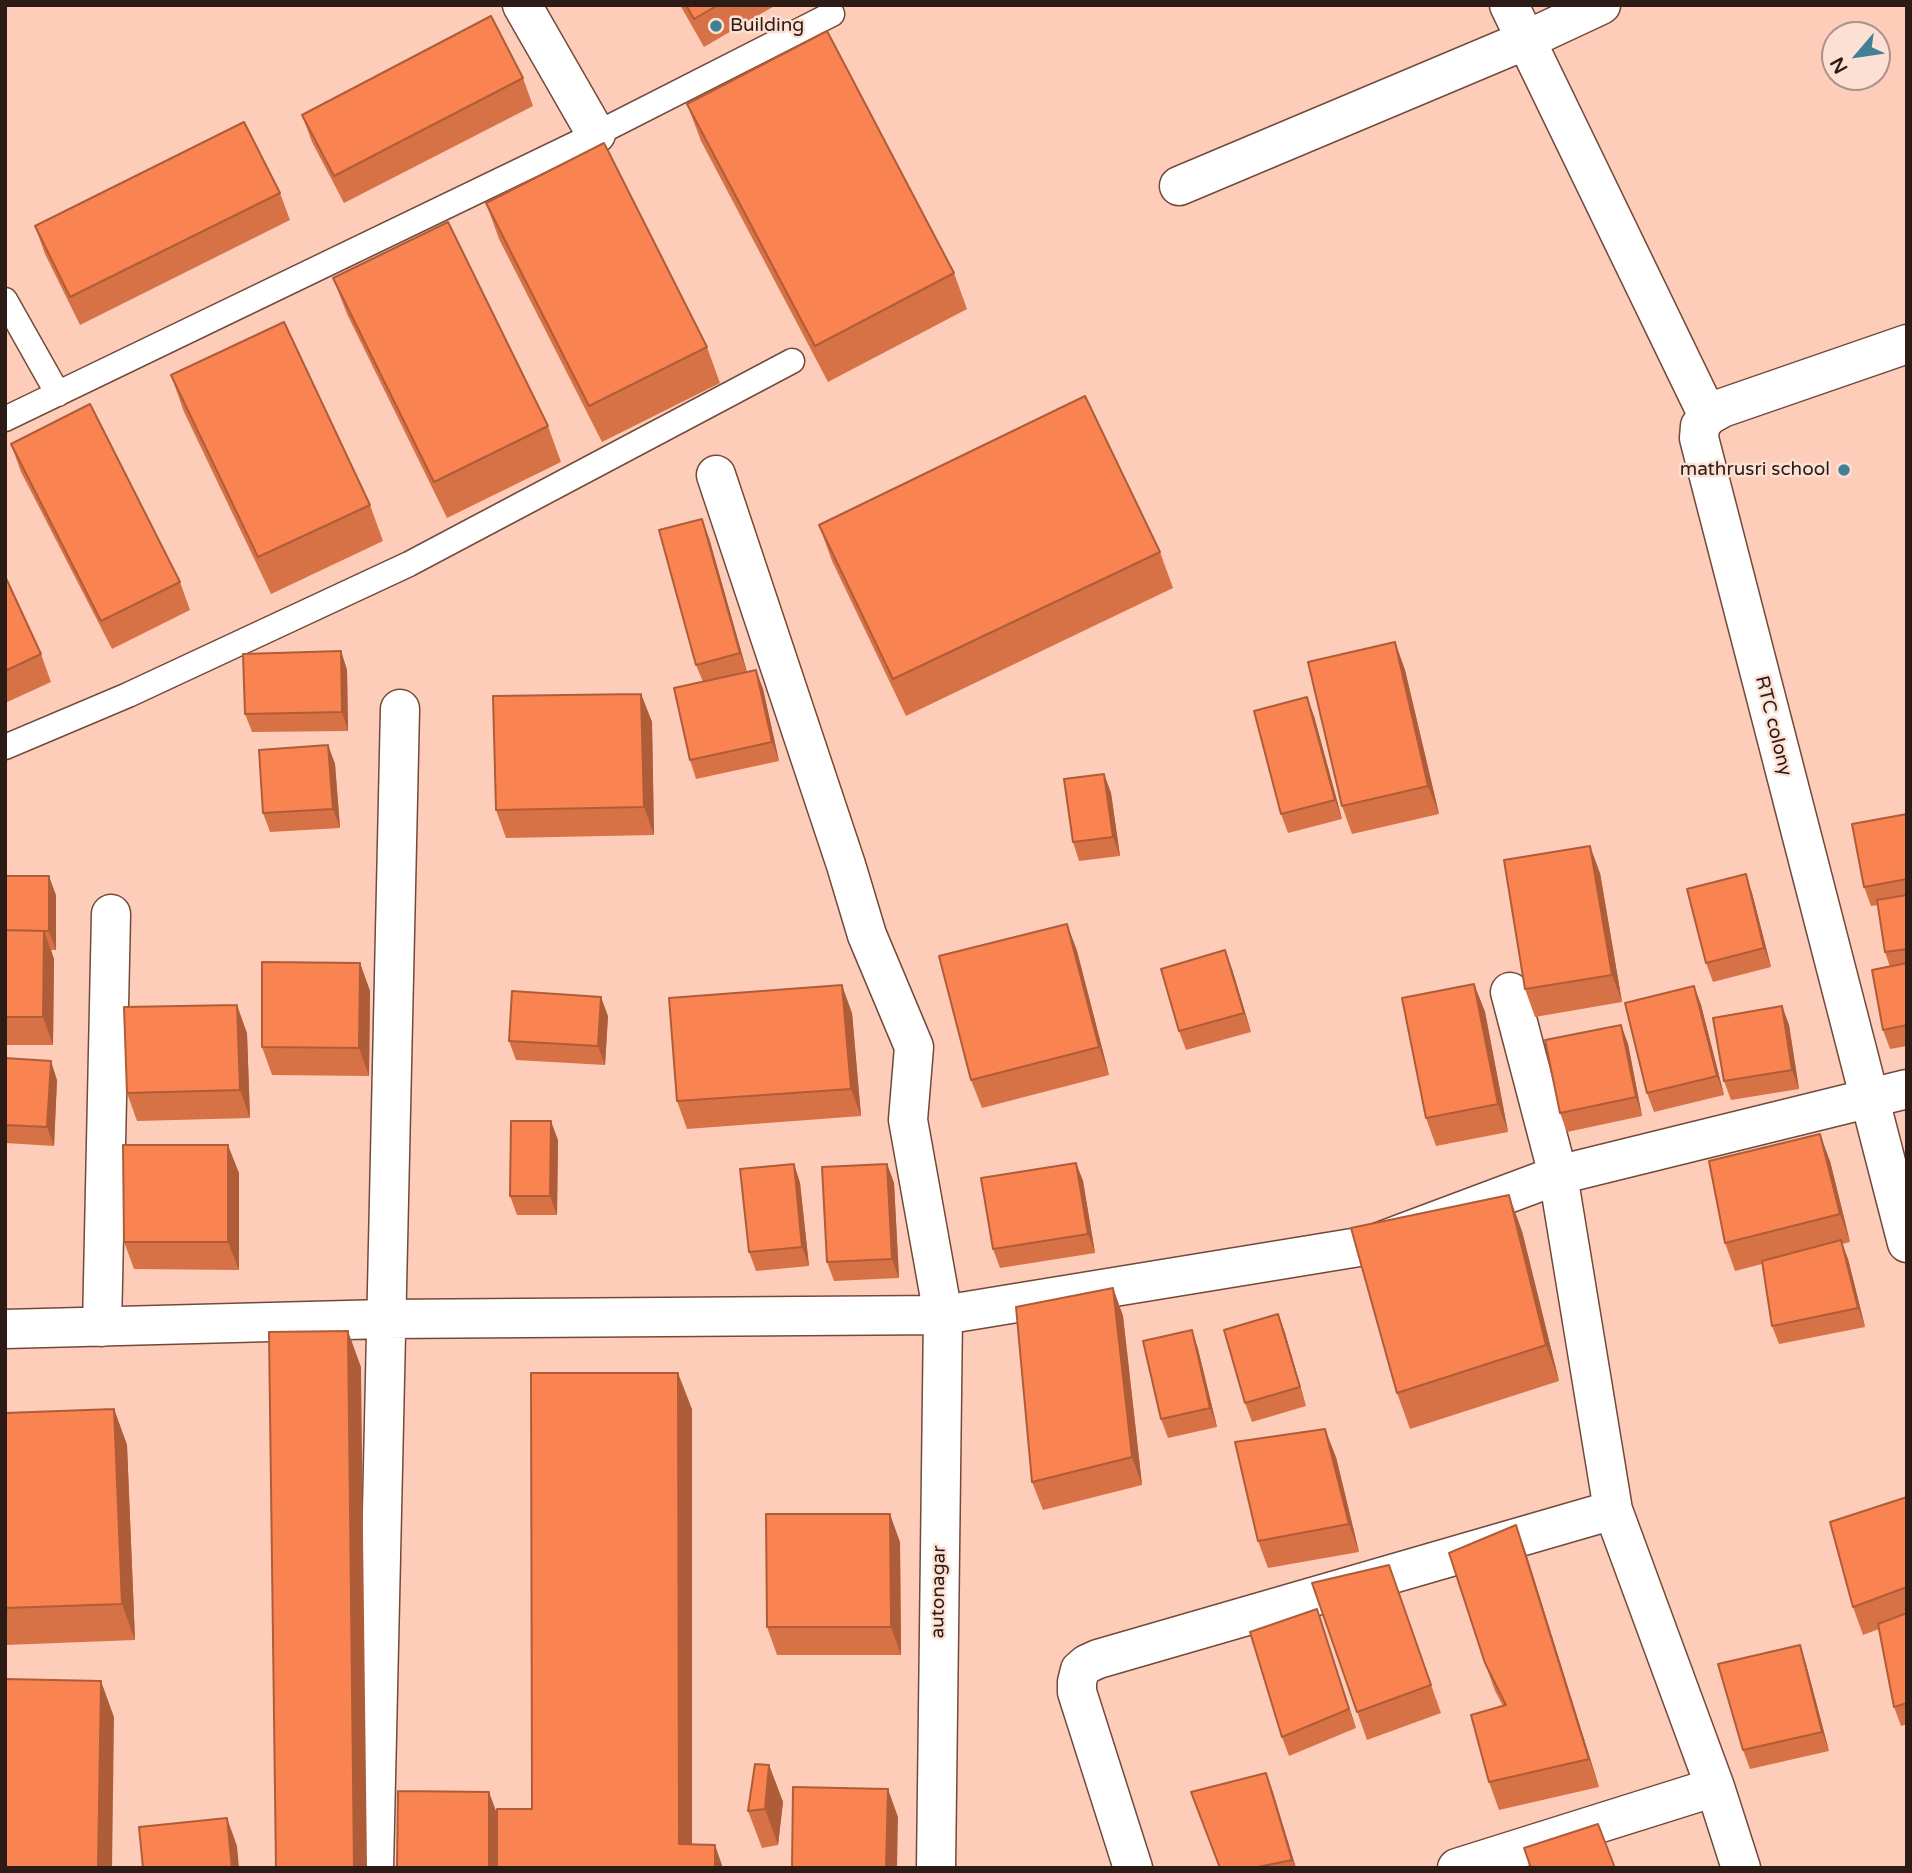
<!DOCTYPE html>
<html>
<head>
<meta charset="utf-8">
<style>
  body { margin:0 }
  #map { position:relative; width:1912px; height:1873px; overflow:hidden; background:#fdcdba; font-family:"Varela Round",sans-serif }
  canvas { display:block }
  .frame { position:absolute; inset:0; border:7px solid #2d1c15; pointer-events:none }
  .north { position:absolute; left:1821px; top:21px; width:70px; height:70px; box-sizing:border-box; background:#fde0d4; border:2px solid #aa9288; border-radius:50%; rotate:241deg; font-size:19px; font-weight:700; line-height:28px; text-align:center; color:#2d1c15 }
  .north::after { content:''; display:block; margin:auto; width:24px; height:32px; background:#428095; clip-path:polygon(50% 0,100% 100%,50% 72%,0 100%) }
</style>
</head>
<body>
<div id="map">
<canvas width="1912" height="1873"></canvas>
<div class="frame"></div>
<div class="north">N</div>
</div>
<script>
const context = document.querySelector('canvas').getContext('2d');
context.lineJoin = 'round';
function poly(rows) {
  const path = new Path2D();
  for (const r of rows) {
    path.moveTo(r[0], r[1]);
    for (let i = 2; i < r.length; i += 2) path.lineTo(r[i], r[i + 1]);
  }
  return path;
}
function trace(path, color, width, dash) {
  context.strokeStyle = color;
  context.lineWidth = width;
  context.lineCap = dash ? 'butt' : 'round';
  context.setLineDash(dash || []);
  context.stroke(path);
}
function fill(path, color) {
  context.fillStyle = color;
  context.fill(path, 'evenodd');
}
function write(font, color, halo, rows, align = 'center') {
  context.font = font + ' "Varela Round",sans-serif';
  context.lineWidth = 5;
  context.setLineDash([]);
  context.textBaseline = 'middle';
  context.strokeStyle = halo;
  context.fillStyle = color;
  for (const [text, x, y, turn = 0] of rows) {
    context.save();
    context.translate(x, y);
    context.rotate((+turn || 0) * Math.PI / 180);
    context.textAlign = isNaN(turn) ? turn : align;
    if (halo) context.strokeText(text, 0, 0);
    context.fillText(text, 0, 0);
    context.restore();
  }
}
const lane = poly([
  [5,300,58,394],
  [5,419,596,134,832,14],
  [5,747,128,695,409,564,792,361]
]);
const street = poly([
  [522,5,596,134],
  [1509,5,1708,416],
  [1179,186,1526,40,1601,5],
  [1907,344,1722,408,1708,416,1700,426,1699,438,1907,1243],
  [716,475,846,865,867,935,914,1047,908,1120,943,1315,936,1868],
  [1510,992,1558,1175,1613,1510,1715,1787,1741,1868],
  [102,1327,111,914],
  [5,1329,385,1319,943,1315,1371,1245,1558,1175,1907,1089],
  [374,1868,400,709],
  [1133,1868,1077,1692,1077,1682,1080,1670,1087,1664,1098,1659,1613,1510],
  [1457,1868,1715,1787]
]);
trace(lane, '#724a3a', 27);
trace(street, '#724a3a', 41);
trace(lane, '#fff', 24);
trace(street, '#fff', 38);
fill(poly([
  [680,5,776,5,704,47],
  [523,78,533,106,344,203,312,142,302,115],
  [687,104,954,273,967,309,828,382,701,141],
  [280,193,290,220,80,325,45,254,35,226],
  [486,203,707,347,720,383,602,442,499,239],
  [333,278,548,426,561,462,447,518,347,314],
  [171,375,370,505,383,541,271,594,184,412],
  [11,444,180,582,190,610,112,649,21,472],
  [819,525,1160,552,1173,588,906,716,832,561],
  [709,538,747,672,756,670,763,689,779,761,696,779,690,760,703,682,696,665],
  [5,576,41,654,51,682,5,703],
  [1395,642,1405,670,1439,814,1352,834,1342,806],
  [341,651,347,670,348,731,252,732,245,714],
  [641,694,652,722,654,835,506,838,496,810],
  [1314,716,1342,819,1288,833,1281,814],
  [328,745,335,764,340,828,270,832,263,813],
  [1104,774,1111,793,1120,856,1079,861,1073,842],
  [1907,814,1907,1046,1890,1049,1883,1030,1890,967,1885,952,1878,905,1871,906,1864,887],
  [1600,873,1622,1002,1535,1017,1525,989],
  [5,876,56,895,56,950,51,950,54,959,53,1045,5,1045],
  [1752,893,1771,967,1713,982,1706,963],
  [1067,924,1077,951,1109,1075,982,1108,971,1080],
  [360,963,370,991,369,1076,272,1075,262,1047],
  [1232,969,1251,1032,1186,1050,1179,1031],
  [1474,984,1485,1012,1508,1132,1436,1146,1426,1118],
  [1694,986,1701,1005,1724,1095,1654,1112,1647,1093],
  [1782,1006,1789,1025,1799,1089,1731,1100,1724,1081],
  [852,1013,861,1116,687,1129,677,1101],
  [608,1016,605,1065,516,1060,509,1041],
  [1621,1025,1628,1044,1642,1116,1567,1132,1560,1113],
  [247,1033,250,1118,137,1121,127,1093],
  [5,1058,57,1080,54,1146,5,1143],
  [558,1140,557,1215,517,1215,510,1196],
  [1830,1161,1850,1242,1842,1244,1848,1259,1865,1327,1779,1344,1772,1326,1762,1264,1735,1271,1725,1243],
  [1076,1163,1083,1181,1095,1253,1000,1268,993,1249],
  [794,1164,800,1183,809,1266,756,1271,749,1252],
  [887,1164,894,1183,899,1278,834,1281,827,1262],
  [239,1173,239,1270,134,1269,124,1242],
  [1522,1231,1559,1381,1410,1429,1397,1393],
  [1113,1288,1123,1316,1142,1485,1043,1510,1032,1482],
  [1278,1314,1285,1333,1306,1406,1252,1422,1245,1403],
  [1192,1330,1198,1349,1217,1427,1168,1438,1161,1419],
  [114,1409,127,1445,135,1640,5,1645,5,1413],
  [1336,1457,1359,1552,1268,1568,1258,1541],
  [1907,1497,1907,1724,1901,1726,1894,1707,1879,1629,1863,1635,1853,1607],
  [900,1542,901,1655,777,1655,767,1627],
  [1526,1553,1599,1787,1499,1810,1489,1782,1503,1706,1495,1691,1485,1663],
  [1389,1565,1441,1713,1367,1740,1312,1583],
  [1317,1609,1356,1728,1289,1756,1282,1737],
  [1800,1645,1806,1664,1829,1751,1750,1769,1743,1750],
  [769,1765,783,1802,778,1845,762,1848,748,1811],
  [1266,1773,1296,1868,1220,1868]
]), '#d77246');
fill(poly([
  [702,519,709,538,747,672,740,653],
  [1395,642,1405,670,1439,814,1428,786],
  [341,651,347,670,348,731,342,712],
  [756,670,763,689,779,761,772,742],
  [641,694,652,722,654,835,644,807],
  [1307,697,1314,716,1342,819,1335,800],
  [328,745,335,764,340,828,333,809],
  [1104,774,1111,793,1120,856,1113,837],
  [1590,846,1600,873,1622,1002,1612,975],
  [1746,874,1752,893,1771,967,1764,948],
  [49,876,56,895,56,950,49,931],
  [1067,924,1077,951,1109,1075,1099,1047],
  [44,931,54,959,53,1045,43,1017],
  [1225,950,1232,969,1251,1032,1244,1013],
  [360,963,370,991,369,1076,359,1048],
  [1474,984,1485,1012,1508,1132,1498,1104],
  [842,985,852,1013,861,1116,851,1089],
  [1694,986,1701,1005,1724,1095,1717,1076],
  [601,997,608,1016,605,1065,598,1046],
  [237,1005,247,1033,250,1118,240,1090],
  [1782,1006,1789,1025,1799,1089,1792,1070],
  [1621,1025,1628,1044,1642,1116,1636,1097],
  [51,1061,57,1080,54,1146,47,1127],
  [551,1121,558,1140,557,1215,550,1196],
  [1820,1134,1830,1161,1850,1242,1840,1214],
  [228,1145,239,1173,239,1270,228,1242],
  [1076,1163,1083,1181,1095,1253,1088,1234],
  [794,1164,800,1183,809,1266,802,1247],
  [887,1164,894,1183,899,1278,892,1259],
  [1509,1195,1522,1231,1559,1381,1546,1345],
  [1841,1240,1848,1259,1865,1327,1858,1308],
  [1113,1288,1123,1316,1142,1485,1132,1457],
  [1278,1314,1285,1333,1306,1406,1300,1387],
  [1192,1330,1198,1349,1217,1427,1210,1408],
  [348,1331,361,1367,367,1868,354,1868],
  [678,1373,692,1409,692,1868,679,1844],
  [114,1409,127,1445,135,1640,122,1604],
  [1325,1429,1336,1457,1359,1552,1349,1524],
  [890,1514,900,1542,901,1655,891,1627],
  [1516,1525,1526,1553,1599,1787,1589,1759],
  [1317,1609,1323,1628,1356,1728,1349,1709],
  [1800,1645,1806,1664,1829,1751,1822,1732],
  [101,1681,114,1717,112,1868,98,1868],
  [769,1765,783,1802,778,1845,765,1809],
  [1266,1773,1273,1792,1296,1868,1292,1860],
  [888,1789,898,1817,897,1868,886,1868],
  [489,1792,499,1819,499,1868,489,1868],
  [227,1818,237,1846,239,1868,232,1868],
  [715,1845,723,1868,715,1868]
]), '#af5c39');
const building = poly([
  [686,5,718,5,694,19,686,5],
  [491,16,523,78,334,176,302,115,491,16],
  [827,31,954,273,815,346,687,104,827,31],
  [244,122,280,193,70,297,35,226,244,122],
  [604,143,707,347,589,406,486,203,604,143],
  [448,222,548,426,434,482,333,278,448,222],
  [284,322,370,505,258,557,171,375,284,322],
  [1085,396,1160,552,893,679,819,525,1085,396],
  [90,404,180,582,101,621,11,444,90,404],
  [702,519,740,653,696,665,659,530,702,519],
  [5,576,41,654,5,671,5,576],
  [1395,642,1428,786,1342,806,1308,662,1395,642],
  [341,651,342,712,245,714,243,654,341,651],
  [756,670,772,742,690,760,674,688,756,670],
  [641,694,644,807,496,810,493,696,641,694],
  [1307,697,1335,800,1281,814,1254,711,1307,697],
  [328,745,333,809,263,813,259,750,328,745],
  [1104,774,1113,837,1073,842,1064,779,1104,774],
  [1907,814,1907,879,1864,887,1852,824,1907,814],
  [1590,846,1612,975,1525,989,1504,860,1590,846],
  [1746,874,1764,948,1706,963,1687,889,1746,874],
  [5,876,49,876,49,931,5,930,5,876],
  [1907,895,1907,949,1885,952,1877,900,1907,895],
  [1067,924,1099,1047,971,1080,939,956,1067,924],
  [5,930,44,931,43,1017,5,1017,5,930],
  [1225,950,1244,1013,1179,1031,1161,969,1225,950],
  [262,962,360,963,359,1048,262,1047,262,962],
  [1907,963,1907,1025,1883,1030,1872,970,1907,963],
  [1474,984,1498,1104,1426,1118,1402,998,1474,984],
  [842,985,851,1089,677,1101,669,998,842,985],
  [1694,986,1717,1076,1647,1093,1625,1003,1694,986],
  [512,991,601,997,598,1046,509,1041,512,991],
  [237,1005,240,1090,127,1093,124,1007,237,1005],
  [1782,1006,1792,1070,1724,1081,1713,1018,1782,1006],
  [1621,1025,1636,1097,1560,1113,1545,1040,1621,1025],
  [5,1058,51,1061,47,1127,5,1125,5,1058],
  [511,1121,551,1121,550,1196,510,1196,511,1121],
  [1820,1134,1840,1214,1725,1243,1709,1161,1820,1134],
  [123,1145,228,1145,228,1242,124,1242,123,1145],
  [1076,1163,1088,1234,993,1249,981,1178,1076,1163],
  [794,1164,802,1247,749,1252,740,1169,794,1164],
  [887,1164,892,1259,827,1262,822,1167,887,1164],
  [1509,1195,1546,1345,1397,1393,1351,1228,1509,1195],
  [1841,1240,1858,1308,1772,1326,1762,1261,1841,1240],
  [1113,1288,1132,1457,1032,1482,1016,1307,1113,1288],
  [1278,1314,1300,1387,1245,1403,1224,1330,1278,1314],
  [1192,1330,1210,1408,1161,1419,1143,1341,1192,1330],
  [348,1331,354,1868,276,1868,269,1332,348,1331],
  [531,1373,678,1373,679,1844,715,1845,715,1868,497,1868,497,1809,532,1809,531,1373],
  [114,1409,122,1604,5,1608,5,1413,114,1409],
  [1325,1429,1349,1524,1258,1541,1235,1442,1325,1429],
  [1907,1497,1907,1587,1853,1607,1830,1522,1907,1497],
  [766,1514,890,1514,891,1627,767,1627,766,1514],
  [1516,1525,1589,1759,1489,1782,1471,1715,1506,1705,1485,1663,1449,1553,1516,1525],
  [1389,1565,1431,1685,1357,1712,1312,1583,1389,1565],
  [1317,1609,1349,1709,1282,1737,1250,1632,1317,1609],
  [1907,1613,1907,1703,1894,1707,1878,1624,1907,1613],
  [1800,1645,1822,1732,1743,1750,1718,1664,1800,1645],
  [5,1679,101,1681,98,1868,5,1868,5,1679],
  [755,1764,769,1765,765,1809,748,1811,755,1764],
  [1266,1773,1292,1860,1253,1868,1220,1868,1191,1792,1266,1773],
  [793,1787,888,1789,886,1868,792,1868,793,1787],
  [398,1791,489,1792,489,1868,397,1868,398,1791],
  [227,1818,232,1868,143,1868,139,1827,227,1818],
  [1598,1824,1615,1868,1531,1868,1524,1848,1598,1824]
]);
fill(building, '#fa8451');
trace(building, '#af5c39', 2);
for (const [x, y, r, color] of [
  [716,26,7,"#428095"],
  [1844,470,7,"#428095"]
]) {
  const dot = new Path2D();
  dot.arc(x, y, r, 0, 2 * Math.PI);
  context.fillStyle = color;
  context.fill(dot);
  trace(dot, '#fde0d4', 2.5);
}
write('19px', '#2d1c15', '#fde0d4', [
  ["Building",730,26],
  ["mathrusri school",1830,470,"right"]
], 'left');
write('19px', '#2d1c15', '#fde0d4', [
  ["RTC colony",1773,726,76],
  ["autonagar",939,1592,-89]
]);
</script>
</body>
</html>
